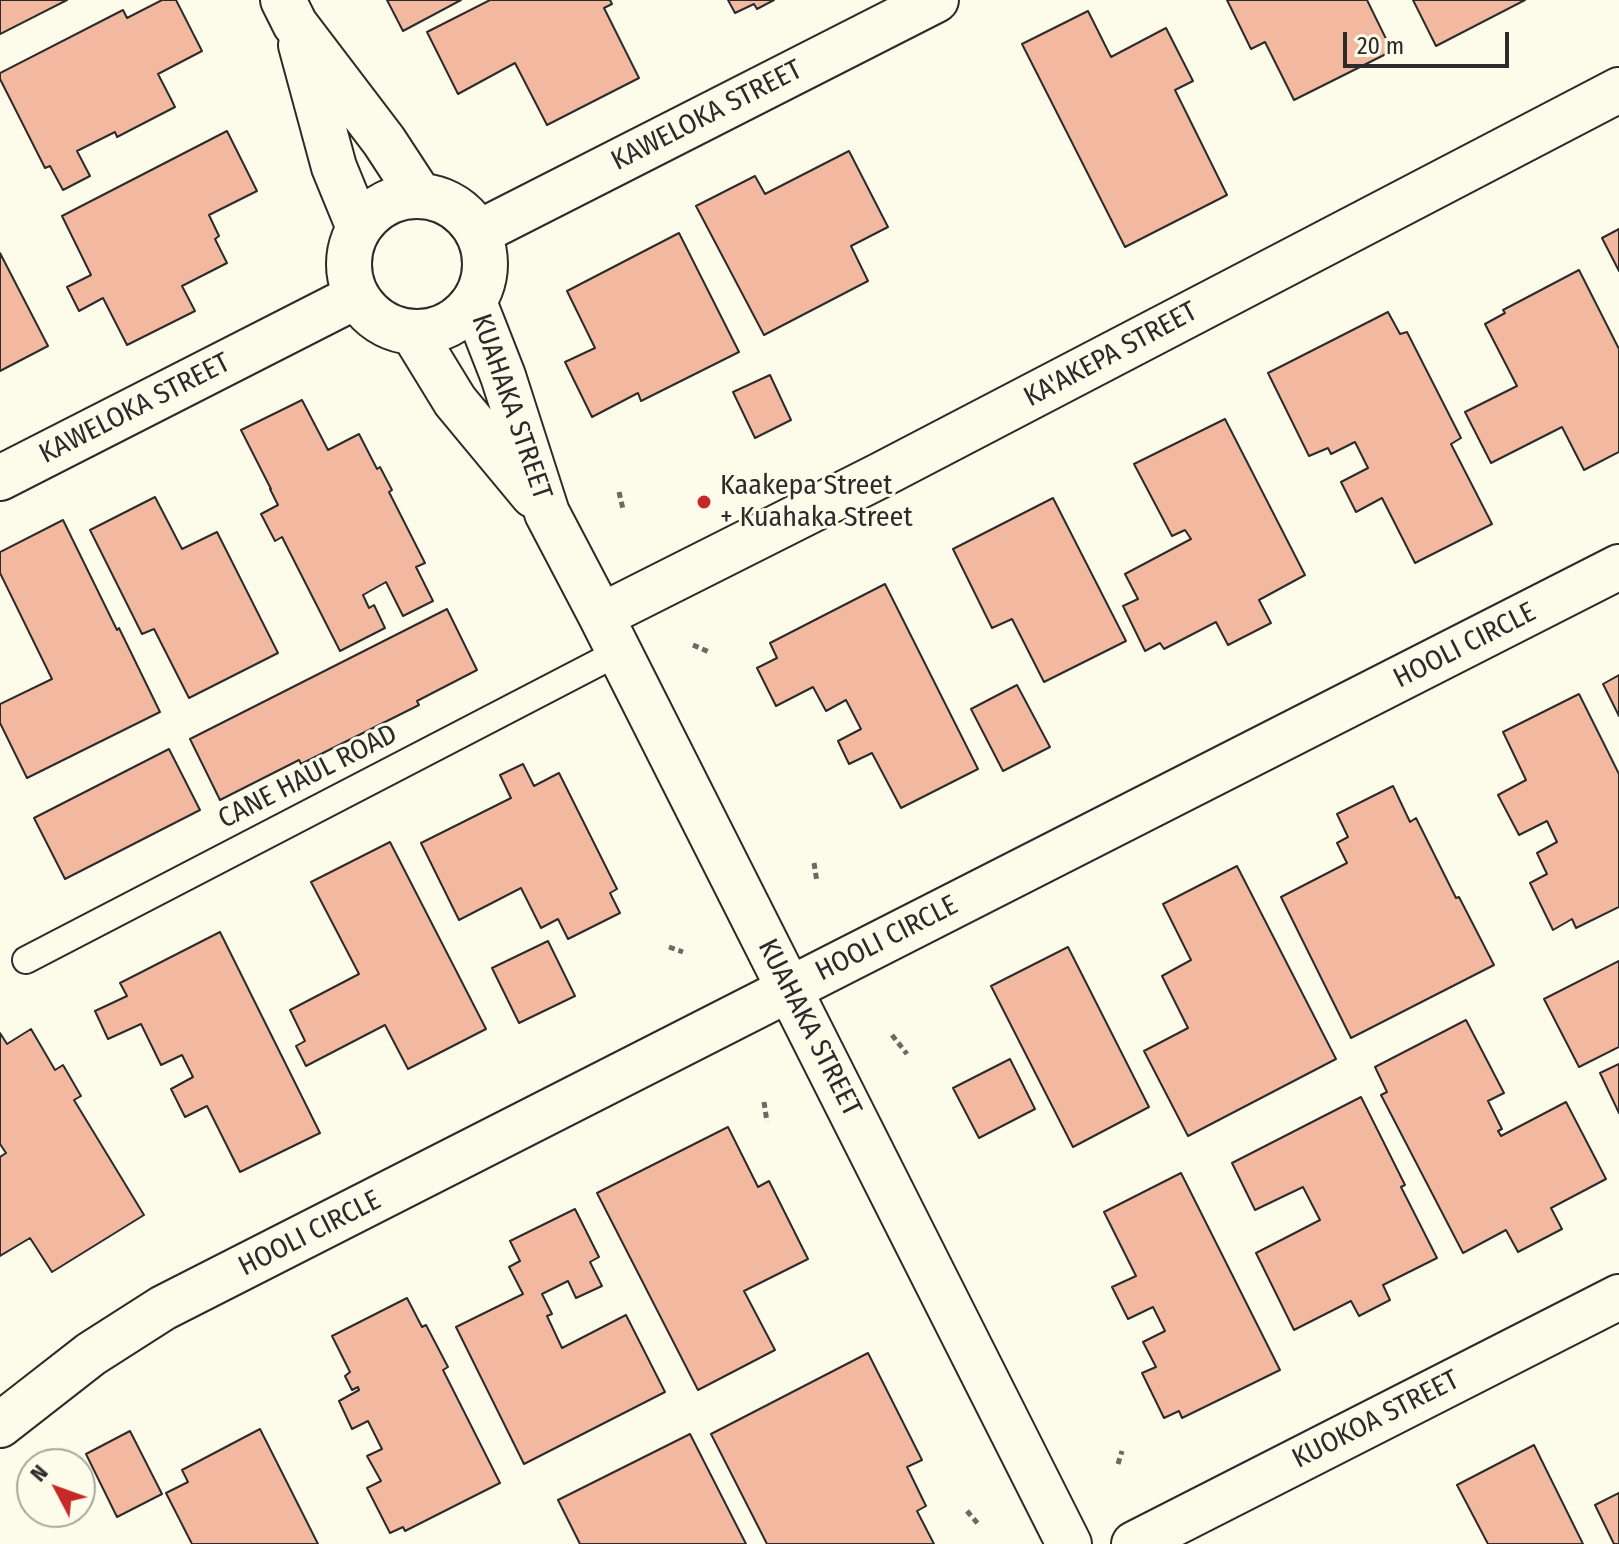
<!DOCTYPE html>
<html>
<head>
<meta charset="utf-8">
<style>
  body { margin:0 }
  #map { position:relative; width:1619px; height:1544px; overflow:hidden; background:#fdfbea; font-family:"Fira Sans Condensed",sans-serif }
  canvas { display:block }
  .north { position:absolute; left:16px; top:1448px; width:80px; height:80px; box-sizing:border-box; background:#fdfbea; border:2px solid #a9a89e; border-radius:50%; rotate:311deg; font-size:22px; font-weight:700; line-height:32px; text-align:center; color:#2b2b2b }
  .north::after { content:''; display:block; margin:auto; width:28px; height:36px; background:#c62828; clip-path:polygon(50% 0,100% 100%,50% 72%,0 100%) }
  .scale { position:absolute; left:1343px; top:32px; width:166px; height:36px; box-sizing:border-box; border:4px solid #2b2b2b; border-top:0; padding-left:10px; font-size:24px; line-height:28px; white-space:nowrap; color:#2b2b2b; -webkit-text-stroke:6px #fdfbea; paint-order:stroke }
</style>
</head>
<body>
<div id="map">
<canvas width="1619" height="1544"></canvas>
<div class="north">N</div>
<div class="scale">20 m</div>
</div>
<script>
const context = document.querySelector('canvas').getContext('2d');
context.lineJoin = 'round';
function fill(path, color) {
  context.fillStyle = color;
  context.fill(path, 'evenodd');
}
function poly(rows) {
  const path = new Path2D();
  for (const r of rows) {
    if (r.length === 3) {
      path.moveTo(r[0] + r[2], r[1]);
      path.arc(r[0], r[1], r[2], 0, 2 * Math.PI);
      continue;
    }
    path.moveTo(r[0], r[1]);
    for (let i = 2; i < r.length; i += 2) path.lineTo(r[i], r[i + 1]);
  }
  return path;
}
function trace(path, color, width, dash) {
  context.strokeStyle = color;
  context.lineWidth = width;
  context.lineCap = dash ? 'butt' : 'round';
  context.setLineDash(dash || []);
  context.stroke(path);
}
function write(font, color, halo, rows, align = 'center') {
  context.font = font + ' "Fira Sans Condensed",sans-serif';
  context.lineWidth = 6;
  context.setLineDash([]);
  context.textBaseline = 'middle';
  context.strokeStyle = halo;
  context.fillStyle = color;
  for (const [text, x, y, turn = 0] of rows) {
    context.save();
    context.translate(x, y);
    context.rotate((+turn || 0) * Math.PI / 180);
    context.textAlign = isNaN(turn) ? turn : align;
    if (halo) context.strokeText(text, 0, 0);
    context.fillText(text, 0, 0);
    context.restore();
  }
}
const building = poly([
  [0,0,67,0,0,34,0,0],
  [162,0,176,0,202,51,158,74,175,107,117,137,115,132,77,151,90,176,63,190,50,166,45,168,0,79,0,73,123,10,127,18,162,0],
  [387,0,461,0,403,31,387,0],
  [490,0,610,0,612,4,604,8,639,78,547,125,515,63,458,94,427,32,490,0],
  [728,0,774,0,757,9,754,4,735,13,728,0],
  [1227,0,1367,0,1392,51,1294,100,1265,42,1251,49,1227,0],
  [1413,0,1525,0,1436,46,1413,0],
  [1088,11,1111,57,1166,28,1193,81,1175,90,1227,195,1125,247,1022,44,1088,11],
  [227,131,257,191,209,215,219,236,215,239,227,263,182,286,195,311,127,345,103,298,79,311,67,287,91,275,62,216,227,131],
  [849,151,888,227,851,246,868,281,764,335,696,206,755,176,765,194,849,151],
  [1619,229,1619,271,1602,238,1619,229],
  [679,233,739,352,641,401,638,393,592,417,565,362,595,348,567,291,679,233],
  [0,253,48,346,0,371,0,253],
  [1579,270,1619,349,1619,452,1584,470,1562,427,1491,463,1465,412,1517,386,1485,324,1505,313,1503,310,1579,270],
  [1388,312,1400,334,1407,332,1461,438,1451,444,1492,524,1415,563,1382,498,1356,512,1341,482,1368,468,1355,442,1331,454,1328,448,1309,456,1268,373,1388,312],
  [770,375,791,420,755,438,733,392,770,375],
  [302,400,328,450,359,434,377,469,380,467,392,490,389,492,425,563,416,567,433,601,403,616,386,582,363,595,369,608,374,605,385,628,340,651,282,537,275,541,261,514,278,505,270,489,271,489,241,430,302,400],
  [1225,419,1305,575,1259,600,1271,623,1228,645,1216,622,1164,649,1160,643,1145,651,1123,606,1138,599,1125,574,1191,539,1185,530,1172,536,1134,464,1225,419],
  [155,497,182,549,217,532,278,653,189,698,154,629,142,634,90,530,155,497],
  [1053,498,1126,641,1044,682,1012,619,992,628,953,549,1053,498],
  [63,520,117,630,119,628,160,712,27,778,0,723,0,704,52,679,0,573,0,552,63,520],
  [885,584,978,769,901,808,872,753,849,764,838,741,861,729,846,700,826,711,813,687,776,706,757,668,777,658,770,643,885,584],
  [447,609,477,670,417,701,419,705,301,764,299,760,220,800,190,739,447,609],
  [1619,675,1619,716,1603,684,1619,675],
  [1017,685,1050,747,1003,771,971,709,1017,685],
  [1579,694,1619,774,1619,907,1576,928,1572,919,1553,930,1530,883,1547,874,1537,853,1557,842,1547,821,1519,835,1498,795,1526,780,1503,732,1579,694],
  [169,749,200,810,65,879,34,818,169,749],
  [523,764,534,786,559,773,617,889,610,893,620,913,568,939,558,919,541,928,521,888,459,920,421,843,511,798,500,775,523,764],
  [1393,786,1410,822,1416,818,1456,898,1459,897,1494,965,1351,1038,1281,897,1347,863,1337,843,1348,837,1337,814,1393,786],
  [390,842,486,1029,408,1069,385,1025,306,1066,296,1046,305,1041,290,1010,359,974,311,882,390,842],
  [1237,866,1336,1059,1188,1136,1144,1051,1188,1028,1162,976,1191,960,1163,904,1237,866],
  [220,932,320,1133,240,1172,207,1106,185,1117,171,1089,193,1077,182,1055,161,1065,141,1024,108,1039,95,1011,127,996,120,983,220,932],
  [548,941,575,996,519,1023,492,968,548,941],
  [1068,947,1149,1107,1073,1147,991,986,1068,947],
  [1619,961,1619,1047,1579,1067,1544,999,1619,961],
  [1466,1020,1504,1093,1488,1101,1502,1129,1498,1131,1501,1136,1566,1102,1606,1179,1551,1208,1562,1229,1518,1252,1506,1230,1463,1253,1381,1095,1387,1092,1375,1067,1466,1020],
  [31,1029,55,1070,63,1065,81,1096,74,1100,144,1215,52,1272,30,1238,0,1256,0,1157,6,1153,0,1144,0,1033,7,1044,31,1029],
  [1010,1059,1035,1109,979,1138,953,1088,1010,1059],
  [1619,1064,1619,1113,1600,1073,1619,1064],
  [1361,1097,1405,1185,1401,1187,1437,1258,1383,1285,1390,1300,1359,1316,1351,1301,1294,1330,1256,1253,1320,1220,1303,1187,1255,1210,1232,1163,1361,1097],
  [728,1127,758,1187,769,1181,808,1259,744,1291,775,1350,698,1390,597,1193,728,1127],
  [1181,1173,1280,1370,1182,1418,1179,1411,1164,1418,1142,1373,1156,1367,1143,1342,1165,1331,1153,1307,1128,1319,1112,1287,1136,1276,1104,1212,1181,1173],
  [575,1209,599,1257,590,1262,602,1286,576,1298,568,1281,542,1294,552,1314,547,1316,562,1348,626,1315,665,1392,524,1464,456,1327,523,1294,509,1267,520,1261,510,1241,575,1209],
  [407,1298,422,1327,426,1325,448,1367,443,1370,500,1483,405,1531,403,1527,390,1533,367,1488,381,1481,367,1456,382,1449,368,1421,352,1429,339,1401,359,1390,358,1387,352,1390,345,1376,350,1372,332,1336,407,1298],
  [868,1353,922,1460,907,1467,926,1506,917,1511,934,1544,767,1544,711,1434,868,1353],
  [260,1429,318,1544,192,1544,166,1493,188,1482,182,1470,260,1429],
  [130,1431,162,1494,117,1517,86,1454,130,1431],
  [690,1434,746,1544,580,1544,558,1500,690,1434],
  [1534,1445,1583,1544,1488,1544,1457,1485,1534,1445],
  [1619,1493,1619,1544,1614,1544,1595,1505,1619,1493]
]);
fill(building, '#f2b8a0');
trace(building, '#2b2b2b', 2);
const lane = poly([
  [26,960,619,652]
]);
const street = poly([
  [478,233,936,0],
  [0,478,355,297],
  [0,1425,91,1354,163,1308,1619,567],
  [1134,1544,1619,1297]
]);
const secondary = poly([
  [283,0,295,24,384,141,420,196],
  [301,45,334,167,359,228],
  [417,264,68],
  [474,302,503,376,547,513,601,616,1069,1544],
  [414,334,455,401,533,495],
  [601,616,879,476,1619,90]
]);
trace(lane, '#2b2b2b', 30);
trace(street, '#2b2b2b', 48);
trace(secondary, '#2b2b2b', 48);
trace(poly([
  [619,492,623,509],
  [693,645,709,652],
  [814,863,817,882],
  [669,947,683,952],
  [892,1035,907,1054],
  [764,1102,767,1122],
  [1118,1464,1122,1451],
  [967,1511,979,1525]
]), '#6a6964', 5, [6, 4]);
trace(lane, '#fdfbea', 26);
trace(street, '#fdfbea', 44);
trace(secondary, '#fdfbea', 44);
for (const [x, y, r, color] of [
  [704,502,8,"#c62828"]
]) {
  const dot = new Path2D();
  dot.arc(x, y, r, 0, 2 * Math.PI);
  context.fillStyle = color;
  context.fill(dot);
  trace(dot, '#fdfbea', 3);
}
write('28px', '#2b2b2b', '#fdfbea', [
  ["KAWELOKA STREET",707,116,-27],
  ["KA'AKEPA STREET",1111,355,-28],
  ["KUAHAKA STREET",511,407,71],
  ["KAWELOKA STREET",135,409,-27],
  ["HOOLI CIRCLE",1465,646,-27],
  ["CANE HAUL ROAD",308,777,-27],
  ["HOOLI CIRCLE",887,939,-27],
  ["KUAHAKA STREET",809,1028,63],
  ["HOOLI CIRCLE",310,1234,-27],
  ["KUOKOA STREET",1376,1420,-27]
]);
write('28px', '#2b2b2b', '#fdfbea', [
  ["Kaakepa Street",720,486],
  ["+ Kuahaka Street",720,518]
], 'left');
</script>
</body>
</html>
